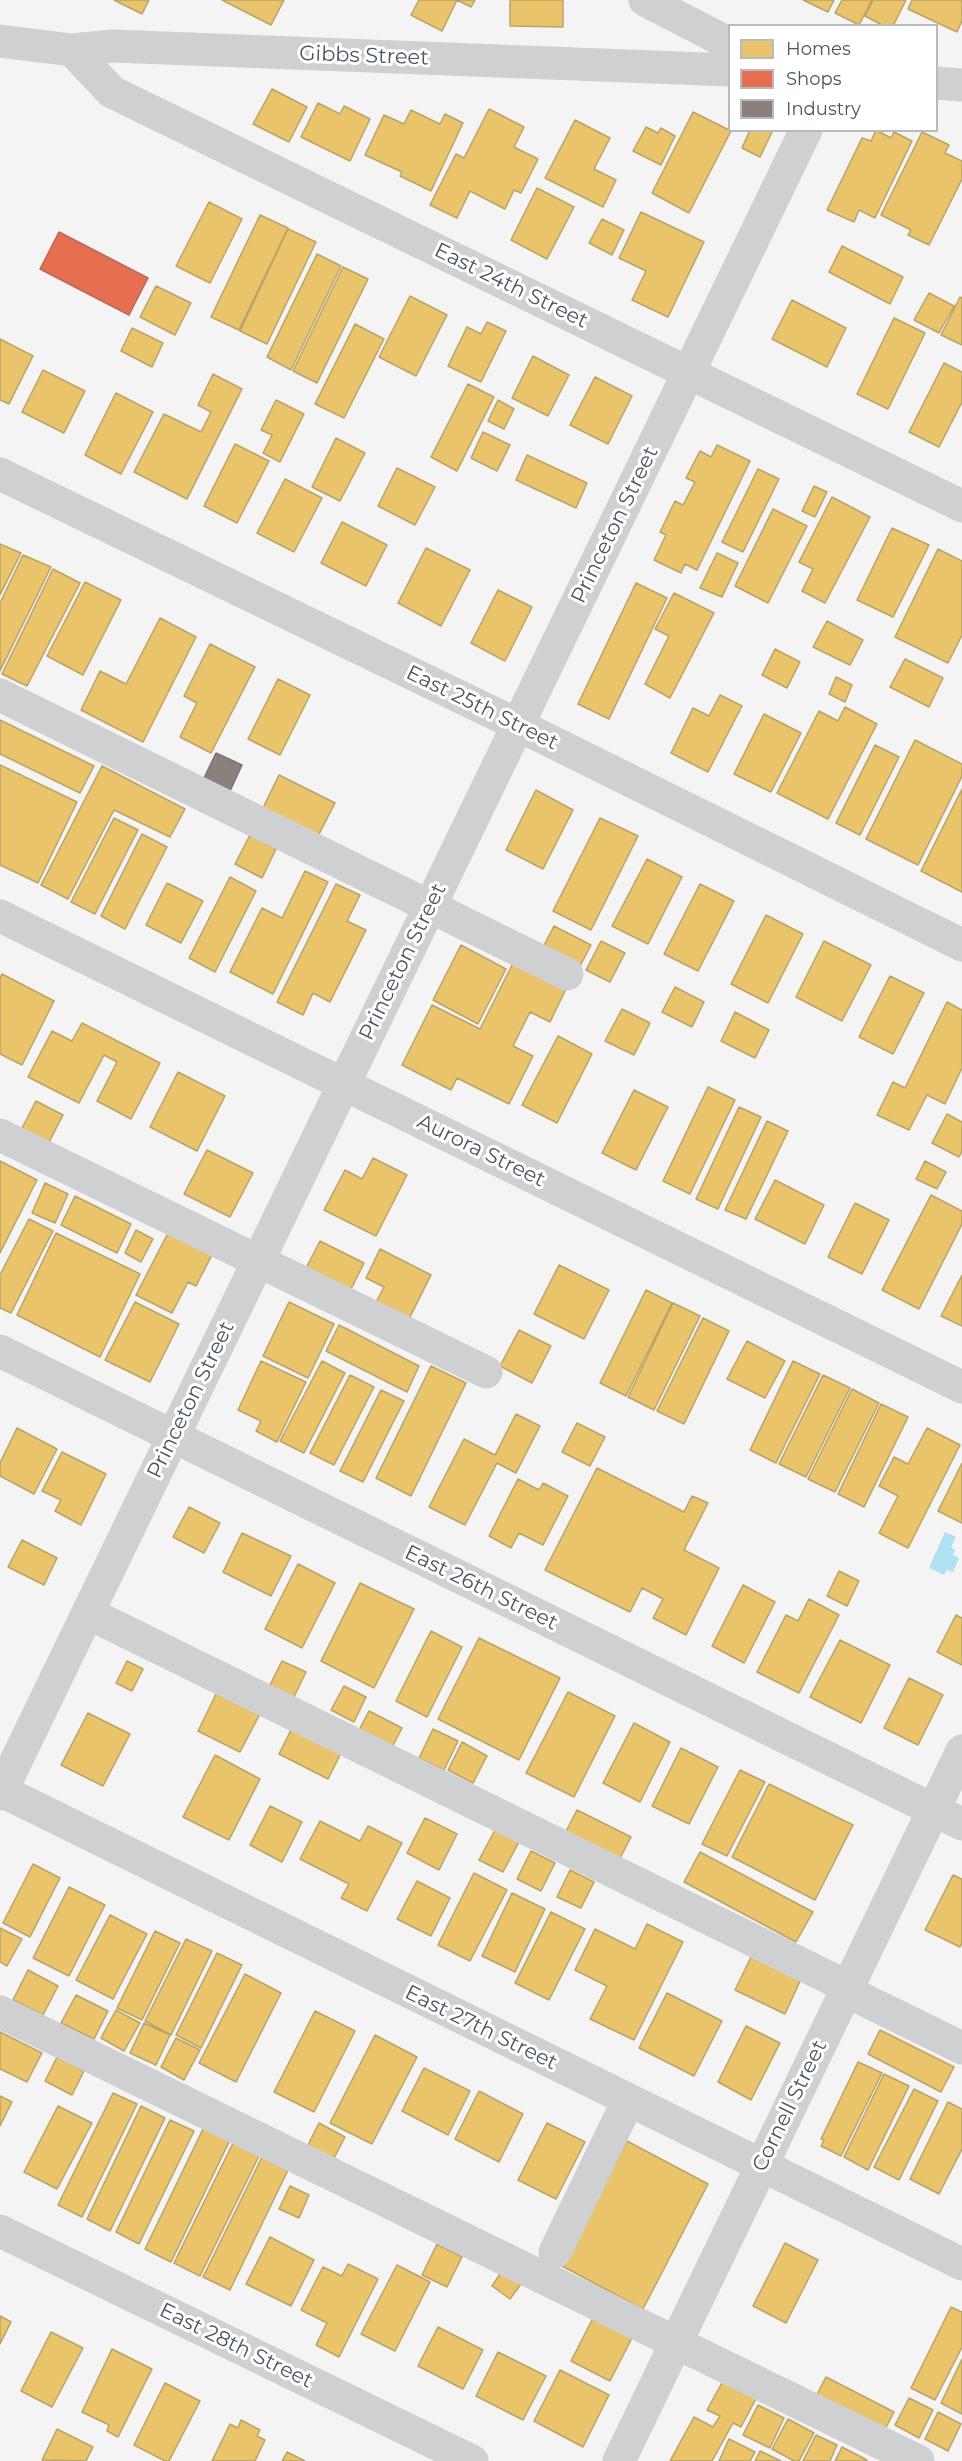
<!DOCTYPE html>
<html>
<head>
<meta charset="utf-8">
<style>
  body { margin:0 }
  #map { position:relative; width:962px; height:2461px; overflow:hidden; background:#f4f4f4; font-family:Montserrat,sans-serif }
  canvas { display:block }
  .legend { position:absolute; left:728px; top:24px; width:210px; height:108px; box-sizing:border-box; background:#fff; border:2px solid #b7bbc0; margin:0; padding:8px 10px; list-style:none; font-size:18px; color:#4a5661 }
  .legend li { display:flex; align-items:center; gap:12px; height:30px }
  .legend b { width:30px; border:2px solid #b7bbc0 }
</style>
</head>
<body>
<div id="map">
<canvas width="962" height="2461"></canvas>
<ul class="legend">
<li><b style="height:16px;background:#e9c46a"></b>Homes</li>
<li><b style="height:16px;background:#e76f51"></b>Shops</li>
<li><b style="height:16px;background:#8a817c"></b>Industry</li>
</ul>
</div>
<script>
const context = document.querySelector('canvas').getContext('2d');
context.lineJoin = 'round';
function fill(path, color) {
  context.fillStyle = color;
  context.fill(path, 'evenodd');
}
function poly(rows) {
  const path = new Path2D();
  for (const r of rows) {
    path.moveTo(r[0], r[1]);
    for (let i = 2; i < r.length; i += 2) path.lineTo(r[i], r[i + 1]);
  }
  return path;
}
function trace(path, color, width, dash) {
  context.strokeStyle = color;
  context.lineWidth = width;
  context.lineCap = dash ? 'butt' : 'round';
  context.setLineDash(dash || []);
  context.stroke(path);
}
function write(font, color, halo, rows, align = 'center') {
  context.font = font + ' Montserrat,sans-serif';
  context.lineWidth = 6;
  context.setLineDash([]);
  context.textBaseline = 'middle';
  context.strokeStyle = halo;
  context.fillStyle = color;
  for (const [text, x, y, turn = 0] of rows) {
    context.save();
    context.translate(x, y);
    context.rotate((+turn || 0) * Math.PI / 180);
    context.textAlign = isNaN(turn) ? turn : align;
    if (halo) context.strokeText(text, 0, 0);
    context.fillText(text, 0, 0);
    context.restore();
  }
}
fill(poly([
  [945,1532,956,1537,951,1547,955,1550,953,1555,959,1558,953,1572,947,1570,944,1575,929,1568]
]), '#aee2f0');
const homes = poly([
  [114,0,149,0,142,14,114,0],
  [222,0,284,0,271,25,222,0],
  [419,0,475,0,471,7,457,0,442,31,411,15,419,0],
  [510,0,563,0,563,27,510,26,510,0],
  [803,0,834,0,828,12,803,0],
  [842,0,872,0,859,25,835,13,842,0],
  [873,0,906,0,893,26,884,26,865,16,873,0],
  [912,0,962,0,962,21,957,32,908,9,912,0],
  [272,89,307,107,289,142,253,124,272,89],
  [318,103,340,114,344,106,370,119,350,161,301,137,318,103],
  [489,109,524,127,514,147,538,159,521,193,514,190,505,209,470,191,457,218,430,205,456,154,464,158,489,109],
  [411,110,440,124,445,114,463,123,431,191,400,176,402,172,365,155,384,115,404,124,411,110],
  [693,112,731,131,689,213,652,193,693,112],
  [575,120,610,138,594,169,616,180,603,207,545,178,575,120],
  [646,127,658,133,661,128,675,136,661,165,633,151,646,127],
  [750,130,773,130,760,157,742,148,750,130],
  [876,130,891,138,894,132,912,141,875,218,859,210,854,222,827,210,862,138,871,141,876,130],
  [922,132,949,145,945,153,962,161,962,179,929,245,908,235,911,230,881,215,922,132],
  [537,188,574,207,547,259,511,240,537,188],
  [209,202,242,219,210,283,176,266,209,202],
  [641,212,704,242,668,317,632,300,646,271,619,258,641,212],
  [260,215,288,228,239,330,211,317,260,215],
  [602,219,624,230,612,255,589,243,602,219],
  [288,229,316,242,267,344,240,331,288,229],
  [842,246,903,277,890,304,829,272,842,246],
  [317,254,341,266,291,370,267,357,317,254],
  [343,267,368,279,317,383,293,371,343,267],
  [156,286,191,303,175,335,140,317,156,286],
  [929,293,954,306,939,333,914,320,929,293],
  [410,296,447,315,416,376,379,357,410,296],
  [960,297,962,298,962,345,941,335,960,297],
  [792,300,846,328,827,367,772,339,792,300],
  [894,318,925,333,888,409,857,394,894,318],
  [487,322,506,331,481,382,448,366,467,327,481,334,487,322],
  [355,324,384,339,344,418,315,404,355,324],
  [132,328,163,343,152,367,121,351,132,328],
  [0,339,33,356,9,404,0,400,0,339],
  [533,356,569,375,548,416,512,398,533,356],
  [944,363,962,372,962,402,939,447,909,432,944,363],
  [43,370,85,391,64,433,22,412,43,370],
  [213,374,242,389,187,499,134,472,164,414,201,432,211,412,198,405,213,374],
  [595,377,632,396,608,444,570,425,595,377],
  [468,384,494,397,457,471,431,457,468,384],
  [116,393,153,412,121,474,85,455,116,393],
  [276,400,304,414,280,462,263,453,272,435,261,430,276,400],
  [498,400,514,409,504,429,488,421,498,400],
  [483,432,510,445,497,471,471,458,483,432],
  [336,438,365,453,340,501,312,487,336,438],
  [235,444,269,461,237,523,204,506,235,444],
  [717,445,750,461,697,570,685,564,681,573,654,560,666,535,660,532,675,501,683,505,695,482,686,478,700,451,711,457,717,445],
  [527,455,587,483,576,508,516,480,527,455],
  [397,468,435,487,415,525,378,506,397,468],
  [758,469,779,479,743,552,722,542,758,469],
  [285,479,322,498,294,552,257,533,285,479],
  [814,486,827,492,815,517,802,511,814,486],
  [832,497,870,517,825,603,802,591,813,569,799,562,832,497],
  [773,509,807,526,768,603,735,586,773,509],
  [342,522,387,545,366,586,321,563,342,522],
  [892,528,929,545,893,617,857,600,892,528],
  [0,544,21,553,0,595,0,544],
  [426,548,470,570,441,626,398,603,426,548],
  [938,549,962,561,962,635,948,663,895,637,938,549],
  [717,553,738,563,722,597,700,588,717,553],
  [23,555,51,567,0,671,0,603,23,555],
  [53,569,80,583,27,686,2,674,53,569],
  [85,582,121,600,83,675,47,656,85,582],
  [636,583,667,598,609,719,578,704,636,583],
  [498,590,532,607,505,661,471,643,498,590],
  [674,593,714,613,670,698,645,684,669,636,655,629,674,593],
  [160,618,196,637,143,742,81,710,100,671,126,684,160,618],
  [827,621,863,640,850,665,813,647,827,621],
  [210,644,255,667,211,753,180,737,197,703,184,696,210,644],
  [775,649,800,662,787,688,762,675,775,649],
  [905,659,943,678,929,707,890,687,905,659],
  [836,677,852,685,845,702,829,694,836,677],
  [278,679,310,695,280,755,248,739,278,679],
  [720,695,742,706,708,772,671,753,693,708,709,716,720,695],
  [845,707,877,724,828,819,777,793,819,711,838,721,845,707],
  [764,714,801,733,771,792,734,774,764,714],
  [0,720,94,766,80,793,0,754,0,720],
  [915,740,962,764,962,776,918,865,866,839,915,740],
  [875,745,899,757,860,835,836,823,875,745],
  [0,765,77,802,38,883,0,865,0,765],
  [102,766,185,809,170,837,114,810,68,899,41,885,102,766],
  [279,775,335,803,316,840,261,812,279,775],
  [962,789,962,892,921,871,962,789],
  [536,790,573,810,543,869,506,850,536,790],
  [114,818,138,830,95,914,71,902,114,818],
  [600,818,638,836,591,930,553,911,600,818],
  [142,834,167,847,125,929,101,916,142,834],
  [250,835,276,849,262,878,235,864,250,835],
  [647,859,682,877,648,944,612,926,647,859],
  [305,871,328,882,273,994,230,972,262,908,282,918,305,871],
  [230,877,256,891,215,972,189,958,230,877],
  [167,883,203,901,181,943,146,925,167,883],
  [336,884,360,895,347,921,366,930,330,1002,313,993,303,1015,277,1002,336,884],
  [700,884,734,901,698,971,664,954,700,884],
  [766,915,803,934,768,1003,731,984,766,915],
  [554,926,591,945,578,970,541,951,554,926],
  [601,941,625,953,610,982,586,970,601,941],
  [824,941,871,965,842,1021,796,997,824,941],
  [461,945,506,969,478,1024,433,1000,461,945],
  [513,963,566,989,550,1022,530,1012,513,1046,533,1056,509,1104,457,1078,451,1090,402,1065,432,1005,480,1029,513,963],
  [2,974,54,1001,22,1065,0,1054,0,978,2,974],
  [890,976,924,993,893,1054,859,1037,890,976],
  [675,987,704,1002,692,1027,662,1012,675,987],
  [947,1002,962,1010,962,1068,945,1104,927,1095,909,1130,877,1115,893,1082,905,1088,947,1002],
  [622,1009,650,1023,634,1055,605,1041,622,1009],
  [735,1012,769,1030,755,1058,721,1041,735,1012],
  [82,1023,160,1063,131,1119,97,1101,117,1062,104,1055,79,1103,28,1077,52,1031,72,1041,82,1023],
  [558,1036,592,1054,557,1123,522,1105,558,1036],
  [178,1072,225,1096,197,1151,150,1127,178,1072],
  [708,1087,735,1100,690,1194,663,1181,708,1087],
  [634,1090,668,1107,636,1170,602,1153,634,1090],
  [36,1101,63,1115,46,1148,19,1134,36,1101],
  [739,1107,761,1117,718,1209,696,1199,739,1107],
  [947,1114,962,1122,962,1151,959,1157,932,1143,947,1114],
  [767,1121,788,1131,746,1219,725,1210,767,1121],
  [207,1150,253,1173,230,1217,184,1194,207,1150],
  [373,1158,407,1175,376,1236,324,1210,345,1170,362,1179,373,1158],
  [0,1161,37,1180,0,1253,0,1161],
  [925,1161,946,1172,937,1189,916,1179,925,1161],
  [775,1180,824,1205,805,1244,755,1219,775,1180],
  [45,1183,68,1194,55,1223,32,1213,45,1183],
  [931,1195,962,1211,962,1224,919,1309,882,1290,931,1195],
  [75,1196,131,1224,117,1253,61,1225,75,1196],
  [855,1203,889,1220,862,1274,828,1257,855,1203],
  [29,1219,53,1231,11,1313,0,1308,0,1275,29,1219],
  [136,1230,153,1239,141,1262,125,1253,136,1230],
  [169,1231,213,1253,196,1286,188,1282,172,1313,136,1295,169,1231],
  [56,1233,140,1274,100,1357,17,1315,56,1233],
  [320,1241,364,1263,347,1297,303,1274,320,1241],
  [380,1249,431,1275,407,1323,374,1306,384,1287,366,1278,380,1249],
  [559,1265,609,1290,584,1339,534,1314,559,1265],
  [962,1275,962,1326,941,1316,962,1275],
  [646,1290,672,1303,626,1396,600,1383,646,1290],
  [135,1302,179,1324,150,1382,105,1360,135,1302],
  [289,1302,334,1324,308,1378,263,1356,289,1302],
  [673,1303,700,1316,654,1410,628,1397,673,1303],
  [703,1318,729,1331,684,1424,657,1411,703,1318],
  [339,1325,419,1366,407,1392,326,1351,339,1325],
  [519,1330,551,1346,532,1383,500,1366,519,1330],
  [747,1341,785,1361,765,1398,727,1379,747,1341],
  [261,1361,306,1382,277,1442,256,1431,261,1421,238,1410,261,1361],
  [322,1361,345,1373,304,1453,280,1441,322,1361],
  [793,1361,820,1374,776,1463,750,1450,793,1361],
  [431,1366,466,1383,411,1496,376,1478,431,1366],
  [350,1375,374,1387,334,1465,310,1453,350,1375],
  [823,1375,850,1388,806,1477,779,1464,823,1375],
  [852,1389,879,1403,835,1492,808,1479,852,1389],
  [381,1390,404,1401,363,1482,340,1471,381,1390],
  [881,1404,908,1417,864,1507,838,1494,881,1404],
  [516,1414,540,1426,516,1473,497,1463,465,1525,429,1507,464,1439,495,1455,516,1414],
  [577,1423,605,1437,590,1466,562,1452,577,1423],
  [17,1428,57,1449,34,1494,0,1476,0,1463,17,1428],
  [927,1428,960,1445,908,1548,879,1533,898,1496,879,1486,894,1457,908,1464,927,1428],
  [62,1452,106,1474,81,1525,55,1511,61,1500,42,1491,62,1452],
  [962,1463,962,1523,938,1511,962,1463],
  [597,1468,684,1512,692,1496,708,1503,684,1550,719,1568,686,1635,653,1618,663,1599,642,1588,630,1612,545,1570,597,1468],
  [518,1479,539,1490,543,1483,568,1496,543,1545,519,1533,511,1548,489,1536,518,1479],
  [189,1507,220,1523,204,1553,173,1537,189,1507],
  [242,1533,291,1556,271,1596,223,1572,242,1533],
  [22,1540,57,1558,44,1585,8,1567,22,1540],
  [298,1564,335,1583,302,1648,265,1629,298,1564],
  [839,1571,859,1581,847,1606,827,1596,839,1571],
  [360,1583,414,1609,374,1688,321,1661,360,1583],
  [743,1585,775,1602,744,1663,712,1646,743,1585],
  [809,1599,839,1615,799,1693,757,1672,786,1615,798,1621,809,1599],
  [956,1615,962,1618,962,1665,937,1652,956,1615],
  [431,1631,462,1647,427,1717,396,1701,431,1631],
  [479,1638,560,1678,519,1760,438,1719,479,1638],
  [840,1640,890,1665,861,1723,810,1697,840,1640],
  [127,1661,143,1669,132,1691,116,1683,127,1661],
  [282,1661,306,1672,290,1705,266,1693,282,1661],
  [909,1678,943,1695,918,1745,884,1728,909,1678],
  [344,1686,366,1697,354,1722,331,1710,344,1686],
  [218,1690,261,1712,240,1752,198,1731,218,1690],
  [568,1692,615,1716,574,1797,526,1773,568,1692],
  [369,1711,402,1728,389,1753,356,1736,369,1711],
  [88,1713,130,1734,103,1786,61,1765,88,1713],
  [634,1723,670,1742,640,1802,603,1783,634,1723],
  [294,1724,343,1749,328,1779,279,1754,294,1724],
  [433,1729,458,1741,444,1770,419,1758,433,1729],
  [462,1742,487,1756,473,1783,448,1770,462,1742],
  [681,1748,718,1767,689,1824,652,1806,681,1748],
  [215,1755,260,1779,229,1840,183,1817,215,1755],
  [740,1770,765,1782,727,1856,702,1844,740,1770],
  [769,1784,853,1825,815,1900,732,1857,769,1784],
  [270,1806,302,1822,282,1862,250,1845,270,1806],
  [577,1810,631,1837,616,1866,562,1839,577,1810],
  [425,1818,457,1834,439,1870,407,1853,425,1818],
  [320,1821,360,1841,368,1826,402,1843,367,1911,341,1898,349,1884,300,1859,320,1821],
  [496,1828,520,1840,503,1872,479,1860,496,1828],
  [531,1851,555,1863,541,1891,517,1879,531,1851],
  [700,1852,813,1912,796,1942,684,1882,700,1852],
  [33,1864,60,1878,30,1937,3,1923,33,1864],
  [570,1870,594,1882,581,1908,557,1897,570,1870],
  [474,1873,507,1890,470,1961,438,1945,474,1873],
  [953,1875,962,1879,962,1943,960,1947,925,1930,953,1875],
  [417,1881,450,1898,431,1936,397,1919,417,1881],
  [69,1887,105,1905,69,1976,33,1958,69,1887],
  [512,1893,545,1909,515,1972,482,1956,512,1893],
  [551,1912,585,1929,549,2000,515,1983,551,1912],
  [110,1915,147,1934,113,1999,76,1980,110,1915],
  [647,1924,683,1942,634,2040,590,2019,607,1986,575,1970,595,1929,635,1949,647,1924],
  [0,1928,22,1939,7,1966,0,1962,0,1928],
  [155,1931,180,1943,142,2020,117,2008,155,1931],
  [186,1939,212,1951,171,2035,145,2021,186,1939],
  [217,1953,242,1965,201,2048,176,2035,217,1953],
  [752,1955,801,1979,785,2014,735,1990,752,1955],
  [28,1970,58,1986,43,2015,13,2000,28,1970],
  [245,1974,281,1993,236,2082,199,2063,245,1974],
  [667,1993,722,2021,694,2076,639,2048,667,1993],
  [76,1995,108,2011,94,2039,61,2023,76,1995],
  [116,2010,140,2023,124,2051,101,2038,116,2010],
  [315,2011,355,2031,314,2112,274,2092,315,2011],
  [144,2023,170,2035,156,2065,130,2053,144,2023],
  [746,2026,780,2043,751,2100,718,2082,746,2026],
  [880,2030,954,2067,941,2092,868,2054,880,2030],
  [0,2032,42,2053,27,2082,0,2069,0,2032],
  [375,2035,417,2057,372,2144,330,2123,375,2035],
  [176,2038,200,2050,184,2080,161,2067,176,2038],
  [57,2057,84,2071,72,2095,45,2081,57,2057],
  [858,2062,882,2073,841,2156,821,2146,824,2140,821,2139,858,2062],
  [424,2068,470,2091,448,2135,402,2111,424,2068],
  [884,2074,909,2086,868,2170,844,2157,884,2074],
  [914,2089,938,2101,899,2180,874,2167,914,2089],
  [479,2091,523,2114,499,2162,455,2139,479,2091],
  [113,2093,137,2104,82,2217,58,2205,113,2093],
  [0,2096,12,2102,0,2126,0,2096],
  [948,2102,962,2109,962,2149,939,2194,910,2179,948,2102],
  [58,2106,92,2123,57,2189,24,2172,58,2106],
  [141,2106,165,2118,110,2231,87,2219,141,2106],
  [170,2120,194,2131,139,2244,116,2232,170,2120],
  [319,2123,345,2137,332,2162,306,2149,319,2123],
  [547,2123,585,2142,556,2199,518,2180,547,2123],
  [204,2127,230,2140,171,2262,145,2249,204,2127],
  [234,2141,260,2154,200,2276,174,2263,234,2141],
  [627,2141,708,2184,643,2309,562,2266,627,2141],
  [263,2155,289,2168,230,2290,203,2277,263,2155],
  [290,2186,309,2195,299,2218,279,2209,290,2186],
  [270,2237,314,2260,291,2306,246,2284,270,2237],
  [785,2243,818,2260,786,2323,753,2306,785,2243],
  [437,2244,462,2257,447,2287,422,2275,437,2244],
  [348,2264,378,2279,339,2357,316,2345,327,2323,301,2310,323,2267,342,2276,348,2264],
  [397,2265,430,2282,395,2351,361,2334,397,2265],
  [502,2271,521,2284,510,2299,492,2286,502,2271],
  [951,2307,962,2312,962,2347,935,2400,911,2388,951,2307],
  [0,2316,11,2322,0,2344,0,2316],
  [594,2316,633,2336,610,2381,571,2361,594,2316],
  [438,2327,483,2350,463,2389,418,2366,438,2327],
  [51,2332,83,2348,52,2407,21,2391,51,2332],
  [112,2349,152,2369,118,2437,107,2431,109,2425,82,2412,112,2349],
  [498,2352,546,2376,523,2420,476,2396,498,2352],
  [962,2359,962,2414,941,2403,962,2359],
  [560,2370,609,2395,583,2447,534,2421,560,2370],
  [826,2377,894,2412,882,2435,814,2400,826,2377],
  [724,2379,757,2397,741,2427,733,2423,712,2461,670,2461,694,2417,713,2427,720,2416,707,2410,724,2379],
  [165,2383,200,2401,169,2461,165,2461,134,2445,165,2383],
  [909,2398,933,2410,919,2438,895,2425,909,2398],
  [758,2405,784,2418,770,2448,743,2435,758,2405],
  [938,2412,961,2424,948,2451,925,2439,938,2412],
  [788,2419,814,2433,799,2461,794,2461,772,2449,788,2419],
  [241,2420,260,2430,257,2436,265,2440,255,2461,212,2461,230,2424,238,2428,241,2420],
  [57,2429,93,2447,86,2461,42,2460,57,2429],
  [816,2435,837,2445,830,2461,803,2461,816,2435],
  [729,2439,755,2452,750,2461,719,2461,729,2439],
  [842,2447,867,2460,866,2461,835,2461,842,2447],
  [760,2451,781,2461,755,2461,760,2451],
  [287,2452,305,2461,282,2461,287,2452]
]);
fill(homes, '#e9c46a');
trace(homes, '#b9a367', 1.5);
const shops = poly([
  [59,232,148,278,129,315,40,269,59,232]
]);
fill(shops, '#e76f51');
trace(shops, '#b86856', 1.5);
const industry = poly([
  [216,753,242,765,230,791,204,778,216,753]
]);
fill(industry, '#8a817c');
trace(industry, '#777474', 1.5);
trace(poly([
  [645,0,730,44],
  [0,41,72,50,113,46,730,70],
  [72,50,112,92,962,506],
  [936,83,962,85],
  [0,474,518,725,962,945],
  [0,695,567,974],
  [0,916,962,1387],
  [0,1135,486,1372],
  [0,1351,962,1824],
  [88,1613,848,1987],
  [0,1790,962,2264],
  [0,1794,806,130],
  [846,1991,962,2048],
  [0,2012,918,2461],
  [0,2231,472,2461],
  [555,2252,628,2101],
  [619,2461,962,1751]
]), '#ced0d2', 33);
write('21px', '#4a5661', '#fff', [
  ["Gibbs Street",364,56,2],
  ["East 24th Street",511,286,26],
  ["Princeton Street",615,525,-64],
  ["East 25th Street",482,708,26],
  ["Princeton Street",403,962,-64],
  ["Aurora Street",481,1151,26],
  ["Princeton Street",191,1400,-64],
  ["East 26th Street",481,1588,26],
  ["East 27th Street",481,2028,26],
  ["Cornell Street",790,2106,-64],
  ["East 28th Street",236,2346,26]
]);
</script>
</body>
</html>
